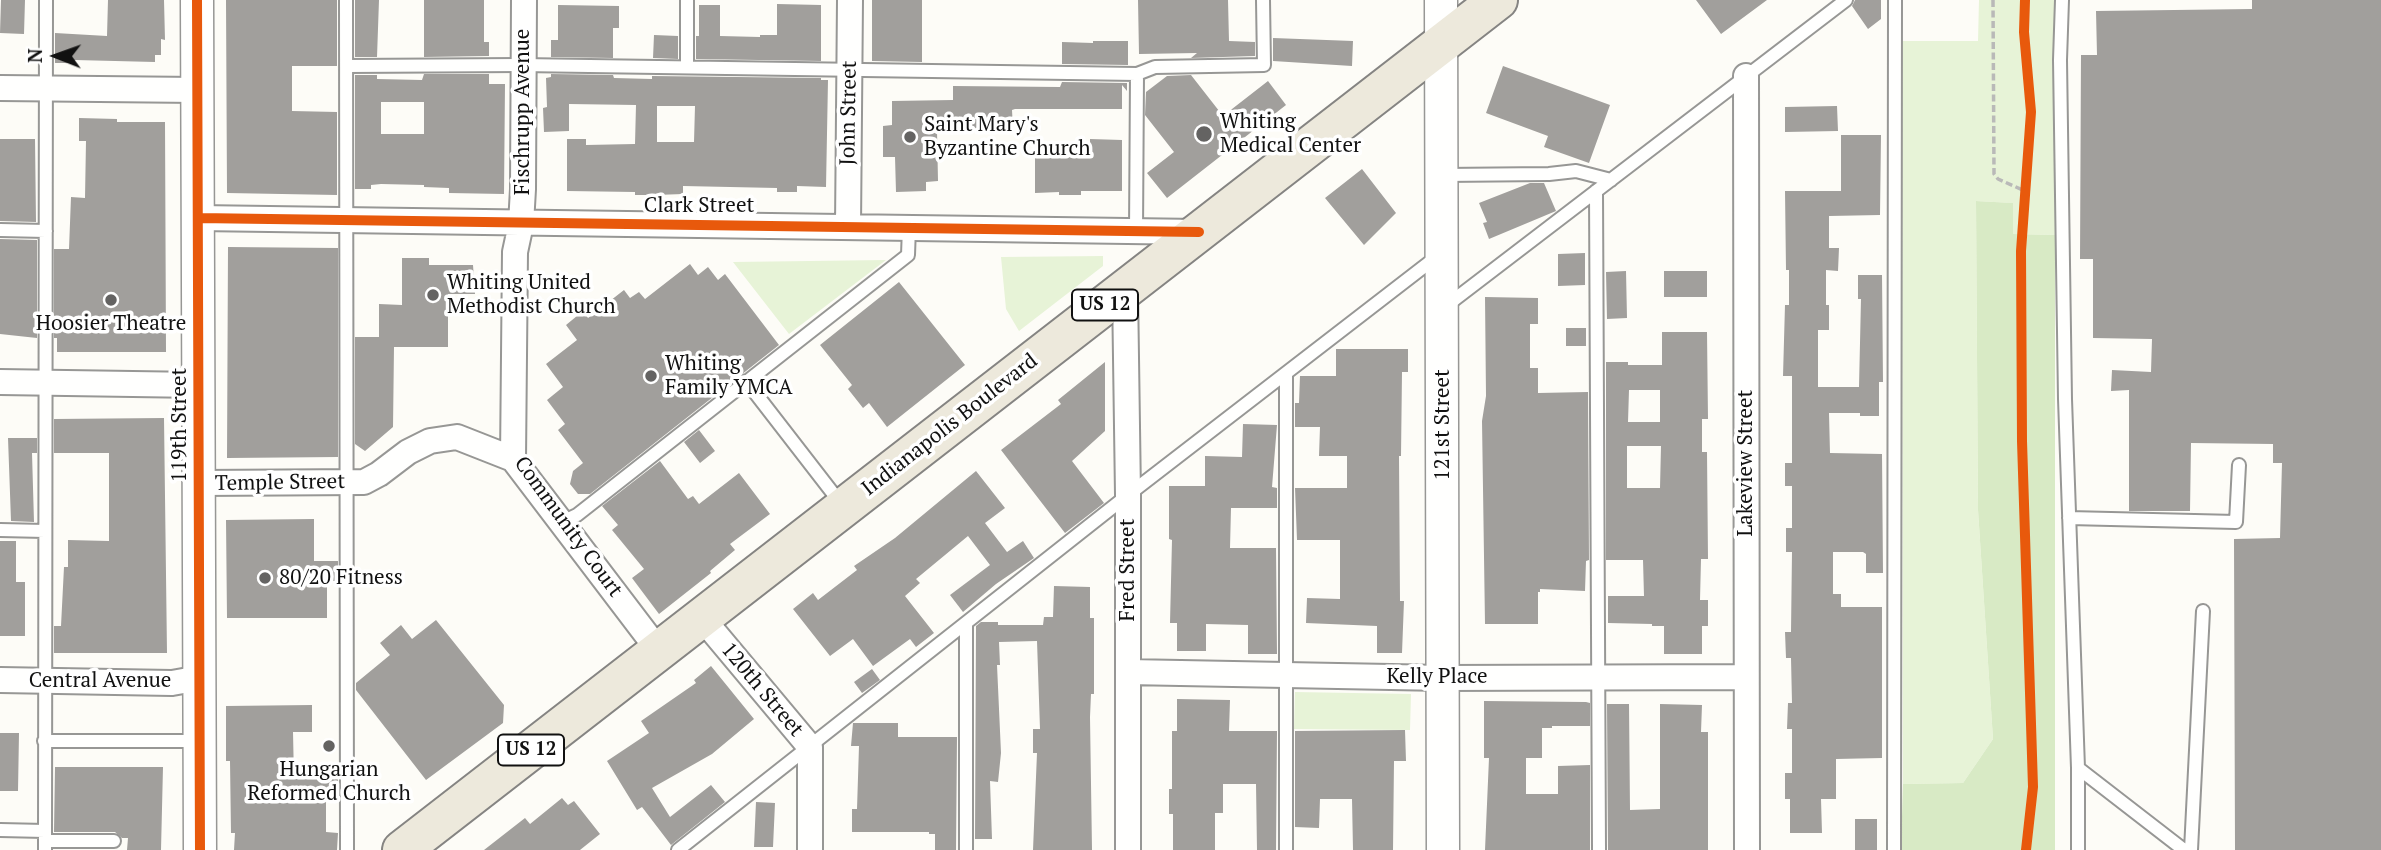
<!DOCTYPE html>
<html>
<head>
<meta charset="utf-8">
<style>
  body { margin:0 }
  #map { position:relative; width:2381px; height:850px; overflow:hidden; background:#fdfcf7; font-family:"PT Serif",serif }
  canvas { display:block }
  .north { position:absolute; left:21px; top:21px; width:70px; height:70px; -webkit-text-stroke:5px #fff; paint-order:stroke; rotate:271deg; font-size:19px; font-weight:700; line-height:28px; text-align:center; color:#111 }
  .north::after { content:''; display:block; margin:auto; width:24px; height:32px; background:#111; clip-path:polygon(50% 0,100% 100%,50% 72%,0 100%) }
</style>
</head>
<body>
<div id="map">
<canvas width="2381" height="850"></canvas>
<div class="north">N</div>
</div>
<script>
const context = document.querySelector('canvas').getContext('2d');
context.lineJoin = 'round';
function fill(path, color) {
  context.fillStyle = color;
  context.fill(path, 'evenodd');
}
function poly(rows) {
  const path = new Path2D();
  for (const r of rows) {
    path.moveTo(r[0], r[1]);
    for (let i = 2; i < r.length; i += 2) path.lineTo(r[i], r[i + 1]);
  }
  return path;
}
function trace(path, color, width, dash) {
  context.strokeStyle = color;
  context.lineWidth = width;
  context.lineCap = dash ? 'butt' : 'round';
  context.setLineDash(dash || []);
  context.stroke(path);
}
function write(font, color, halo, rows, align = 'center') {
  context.font = font + ' "PT Serif",serif';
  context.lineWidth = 7;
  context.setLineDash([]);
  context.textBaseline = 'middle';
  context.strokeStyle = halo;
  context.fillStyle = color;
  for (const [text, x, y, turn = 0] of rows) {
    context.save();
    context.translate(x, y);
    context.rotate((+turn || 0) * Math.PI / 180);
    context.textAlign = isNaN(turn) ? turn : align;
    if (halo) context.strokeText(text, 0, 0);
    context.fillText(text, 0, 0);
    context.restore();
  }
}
fill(poly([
  [1979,0,2055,0,2055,235,2012,234,2012,203,1976,201,1978,510,1993,739,1963,783,1903,784,1902,41,1978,41],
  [1103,256,1103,266,1019,331,1006,309,1001,257],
  [886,260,789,334,733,262],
  [1295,692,1411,694,1410,730,1294,729]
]), '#e7f3d7');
fill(poly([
  [1976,201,2013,203,2013,234,2055,235,2055,850,1901,850,1903,784,1963,783,1993,739,1978,510]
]), '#d8eac5');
fill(poly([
  [1,0,25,0,24,34,0,33],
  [108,0,164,0,165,40,161,39,161,55,155,55,155,62,75,60,75,63,55,63,55,33,107,36],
  [226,0,337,0,337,66,292,66,292,111,337,112,337,195,227,193],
  [355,0,379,0,377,57,355,57],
  [424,0,484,0,484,42,489,42,489,56,424,57],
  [872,0,922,0,922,62,872,61],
  [1138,0,1228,0,1229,41,1255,42,1255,56,1191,58,1197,53,1139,54],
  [1696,0,1767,0,1721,34],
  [1855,0,1881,0,1881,19,1868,29,1852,6],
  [2252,0,2381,0,2381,850,2235,850,2234,539,2280,538,2282,463,2273,463,2273,444,2191,443,2190,511,2129,511,2129,390,2111,391,2112,370,2151,372,2152,339,2093,338,2093,259,2080,259,2081,55,2097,55,2096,11,2252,9],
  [777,4,821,5,821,61,696,59,696,36,699,36,699,5,720,5,720,36,760,37,760,35,777,35],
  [558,5,619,6,619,28,613,28,613,58,551,57,551,40,558,40],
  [654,35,678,36,678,59,653,58],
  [1273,38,1353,41,1352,66,1273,61],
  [1093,41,1128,41,1128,65,1062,64,1062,42,1093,43],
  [1503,66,1610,105,1589,163,1544,147,1548,136,1486,113],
  [424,74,489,74,489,84,505,84,504,194,449,193,449,188,424,187,424,185,381,184,371,185,371,189,355,189,355,75,377,75,377,79,422,80],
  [381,102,424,102,424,134,381,134],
  [551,74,613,75,614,78,652,79,652,76,821,78,821,80,828,80,826,187,797,186,797,192,777,192,777,188,683,186,683,194,656,195,635,195,635,192,567,191,567,139,586,139,586,145,635,144,636,105,569,104,569,131,544,132,543,108,547,107,546,78,551,77],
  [657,106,695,106,694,142,657,142],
  [1191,75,1223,116,1268,81,1286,105,1167,198,1147,173,1174,152,1145,115,1146,92,1167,76],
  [1062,82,1127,83,1127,91,1122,85,1122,109,1015,109,1012,110,1013,129,937,131,938,181,926,182,926,191,896,192,895,157,883,157,883,126,892,125,892,101,953,100,953,86,1060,87],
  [1837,106,1838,131,1785,132,1785,107],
  [79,118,117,119,117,122,165,122,166,352,57,352,57,338,54,338,54,249,69,249,71,197,85,198,86,141,79,141],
  [1841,135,1881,135,1880,215,1829,216,1829,248,1839,248,1838,271,1826,270,1826,305,1829,305,1829,330,1818,330,1818,387,1859,387,1861,299,1858,299,1858,275,1882,275,1883,382,1879,382,1879,416,1860,416,1860,413,1829,413,1830,453,1882,454,1883,573,1866,573,1866,554,1863,552,1833,552,1833,594,1841,594,1841,607,1882,607,1882,758,1836,759,1836,799,1821,799,1822,833,1790,833,1790,799,1785,799,1785,773,1792,773,1792,729,1787,729,1788,703,1792,703,1791,658,1786,658,1785,632,1791,632,1792,552,1786,552,1786,528,1792,528,1792,486,1785,486,1785,463,1792,463,1792,376,1783,376,1785,305,1789,305,1789,270,1786,270,1785,191,1841,191],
  [0,139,35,139,36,222,0,221],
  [1090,139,1122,140,1122,191,1081,191,1081,195,1059,195,1059,192,1035,193,1035,142,1090,142],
  [1362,169,1396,213,1364,245,1325,198],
  [1530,183,1544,183,1556,211,1489,239,1483,223,1487,222,1479,203],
  [0,239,37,240,37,338,0,334],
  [228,247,338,248,338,457,227,458],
  [1585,253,1585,285,1558,286,1558,254],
  [402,258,429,258,429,265,473,265,475,294,448,294,448,347,394,347,393,427,365,451,355,444,355,337,379,337,379,304,402,305],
  [690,264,698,275,708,267,718,280,725,274,779,345,590,494,578,494,570,484,573,471,583,463,558,430,565,424,547,400,563,387,546,364,577,340,566,325,583,311,588,318,624,290,630,298,639,292,645,299],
  [1626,271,1627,318,1607,319,1606,272],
  [1664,271,1707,271,1707,297,1664,297],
  [899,282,965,365,887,427,869,403,863,408,848,389,852,385,820,345],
  [1485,297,1538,298,1538,324,1530,324,1530,368,1538,368,1538,393,1588,392,1589,560,1586,561,1585,591,1540,589,1540,592,1538,592,1538,624,1485,624,1482,421,1486,396],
  [1566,328,1586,328,1586,346,1566,346],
  [1662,332,1707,332,1708,419,1702,419,1702,452,1707,452,1708,559,1701,559,1700,600,1708,600,1708,626,1702,626,1702,654,1664,654,1664,626,1652,626,1652,624,1608,623,1608,596,1644,596,1643,560,1606,560,1606,362,1628,362,1628,365,1662,365],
  [1629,390,1660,390,1660,422,1628,422],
  [1627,446,1661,446,1660,488,1627,488],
  [1336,349,1408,349,1408,372,1402,372,1401,456,1399,456,1400,601,1404,601,1402,653,1377,653,1377,626,1306,623,1307,598,1340,599,1340,540,1297,540,1295,488,1347,488,1347,456,1319,456,1320,427,1295,427,1295,403,1299,403,1300,376,1336,376],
  [1105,362,1105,431,1072,461,1104,503,1065,533,1001,450,1061,404,1058,400],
  [164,418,167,653,54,653,54,626,61,626,64,567,68,567,68,540,109,541,109,453,54,453,54,419],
  [1243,424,1277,425,1272,487,1277,488,1277,508,1231,508,1230,548,1276,548,1277,654,1248,654,1248,625,1206,624,1206,651,1177,651,1177,623,1170,623,1172,540,1169,539,1169,486,1205,486,1205,456,1242,457],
  [699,430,715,451,700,463,684,442],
  [8,438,37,438,37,453,32,453,34,522,11,521],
  [660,461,688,499,693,496,699,504,739,473,770,514,730,544,735,550,710,571,711,573,659,614,632,578,644,569,612,530,618,525,602,506],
  [976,471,1005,508,985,523,1007,552,1023,541,1034,558,996,584,963,612,950,595,990,565,968,536,916,579,920,583,905,596,934,633,916,647,910,639,873,666,853,639,830,656,793,609,813,593,818,600,857,570,854,566,895,538],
  [314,519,314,561,338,561,338,581,327,581,327,618,227,618,226,520],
  [0,541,16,541,16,582,25,582,25,636,0,636],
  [1054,586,1090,587,1090,618,1094,618,1094,694,1091,694,1090,717,1092,850,1033,850,1037,753,1033,753,1033,729,1040,729,1037,641,999,642,1000,665,997,665,1001,753,998,782,990,781,992,839,975,839,976,626,981,622,998,622,998,625,1043,625,1044,617,1053,617],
  [436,620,504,705,503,723,426,780,356,690,356,683,390,655,380,643,401,625,412,639],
  [711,666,754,719,712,754,652,788,670,817,711,785,725,802,671,845,642,807,637,810,607,761,649,733,641,721,696,683,694,680],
  [872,669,880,680,862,693,854,682],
  [1177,699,1230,700,1229,731,1277,731,1276,850,1257,850,1256,784,1223,784,1223,813,1215,813,1215,850,1173,850,1173,814,1169,814,1169,789,1172,789,1172,731,1177,731],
  [1484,701,1586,702,1590,703,1590,726,1552,726,1552,728,1542,728,1542,758,1526,758,1526,794,1558,794,1558,766,1590,765,1590,850,1485,850,1489,758,1484,758],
  [1607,704,1629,704,1630,810,1660,809,1660,704,1702,705,1701,732,1708,732,1708,850,1608,850],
  [312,705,312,732,293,732,294,779,338,779,338,799,326,799,326,832,338,833,337,850,234,850,235,833,231,833,230,761,226,761,226,706],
  [853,723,898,723,898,737,957,737,956,850,935,850,935,834,929,834,929,832,852,832,852,809,857,809,859,746,851,746],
  [1405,730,1406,761,1394,761,1393,850,1353,850,1352,799,1320,799,1319,828,1295,827,1295,731],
  [0,733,19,733,18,791,0,791],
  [55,767,163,767,161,850,127,850,128,838,122,838,115,832,54,832],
  [562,798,568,805,574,801,600,834,580,850,484,850,525,818,530,824],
  [756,802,775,803,773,847,754,847],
  [1855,819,1877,819,1877,850,1855,850]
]), '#a19f9c');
const service = poly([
  [346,0,347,850],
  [2062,0,2060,60,2065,399,2078,768,2078,850],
  [347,66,521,65,1137,74,1155,67,1264,65,1263,0],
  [687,67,687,0],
  [1443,175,1549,174,1576,171,1611,180],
  [1596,191,1599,850],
  [0,230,46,231],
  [1136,233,1137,74],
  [1446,306,1846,0],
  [746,381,842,505],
  [2069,518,2236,522,2239,465],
  [562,522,577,515,908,255,909,227],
  [0,530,45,531],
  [966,625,966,850],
  [44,741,200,741],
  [2078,768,2184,850],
  [0,830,45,831],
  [45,841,114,841],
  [45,850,46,0],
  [678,850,1128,495,1439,255],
  [1286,850,1286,374],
  [1894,850,1895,0],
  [2191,850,2203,611]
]);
const minor = poly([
  [524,0,523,189,521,224,515,252,513,459,659,651],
  [1746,76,1747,850],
  [0,88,198,90],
  [198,218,1199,232],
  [848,226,850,0],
  [1125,289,1128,495,1128,850],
  [0,382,199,385],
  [199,483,364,482,379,474,408,452,430,441,457,437,513,459],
  [702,618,810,747,810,850],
  [1128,672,1443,678,1746,677],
  [0,680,172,683,200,678]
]);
const tertiary = poly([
  [197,0,200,850],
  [1441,0,1443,850]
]);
const primary = poly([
  [402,850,1498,0]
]);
trace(service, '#979795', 16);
trace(minor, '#979795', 28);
trace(tertiary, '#979795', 35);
trace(primary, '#858482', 42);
trace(poly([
  [1993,0,1994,174,1998,179,2025,191]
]), '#b9b9b8', 3.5, [7, 3.5]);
trace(service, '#fffffe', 12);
trace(minor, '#fffffe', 24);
trace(tertiary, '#fffffe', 32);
trace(primary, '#ede9dc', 38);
trace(poly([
  [197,0,200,850],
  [2025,0,2024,32,2031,112,2021,251,2022,441,2033,787,2026,850],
  [198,218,1199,232]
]), '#e8590c', 10);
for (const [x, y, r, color] of [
  [1204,134,9,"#646362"],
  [910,137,7,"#646362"],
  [433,295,7,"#646362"],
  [111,300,7,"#646362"],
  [651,376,7,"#646362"],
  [265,578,7,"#646362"],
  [329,746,7,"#646362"]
]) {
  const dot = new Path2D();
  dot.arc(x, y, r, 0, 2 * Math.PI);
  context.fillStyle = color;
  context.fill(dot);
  trace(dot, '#fff', 2.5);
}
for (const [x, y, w] of [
  [1105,305,66],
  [531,750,66]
]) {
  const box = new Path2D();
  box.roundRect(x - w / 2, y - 15.5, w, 31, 5);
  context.fillStyle = '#fff';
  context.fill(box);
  trace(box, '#111', 2);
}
write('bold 19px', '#111', null, [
  ["US 12",1105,305],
  ["US 12",531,750]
]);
write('21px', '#111', '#fff', [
  ["Fischrupp Avenue",523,112,-90],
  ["John Street",849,113,-89],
  ["Clark Street",699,206],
  ["119th Street",180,425,-90],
  ["Indianapolis Boulevard",950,425,-38],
  ["121st Street",1443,425,-90],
  ["Lakeview Street",1746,463,-90],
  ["Temple Street",280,483,-1],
  ["Community Court",568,527,54],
  ["Fred Street",1128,570,-90],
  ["Kelly Place",1437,677],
  ["Central Avenue",100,681],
  ["120th Street",762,690,50]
]);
write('21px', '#111', '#fff', [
  ["Whiting",1220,122],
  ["Medical Center",1220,146],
  ["Saint Mary's",924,125],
  ["Byzantine Church",924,149],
  ["Whiting United",447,283],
  ["Methodist Church",447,307],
  ["Hoosier Theatre",111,324,"center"],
  ["Whiting",665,364],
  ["Family YMCA",665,388],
  ["80/20 Fitness",279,578],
  ["Hungarian",329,770,"center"],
  ["Reformed Church",329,794,"center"]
], 'left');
</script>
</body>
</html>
